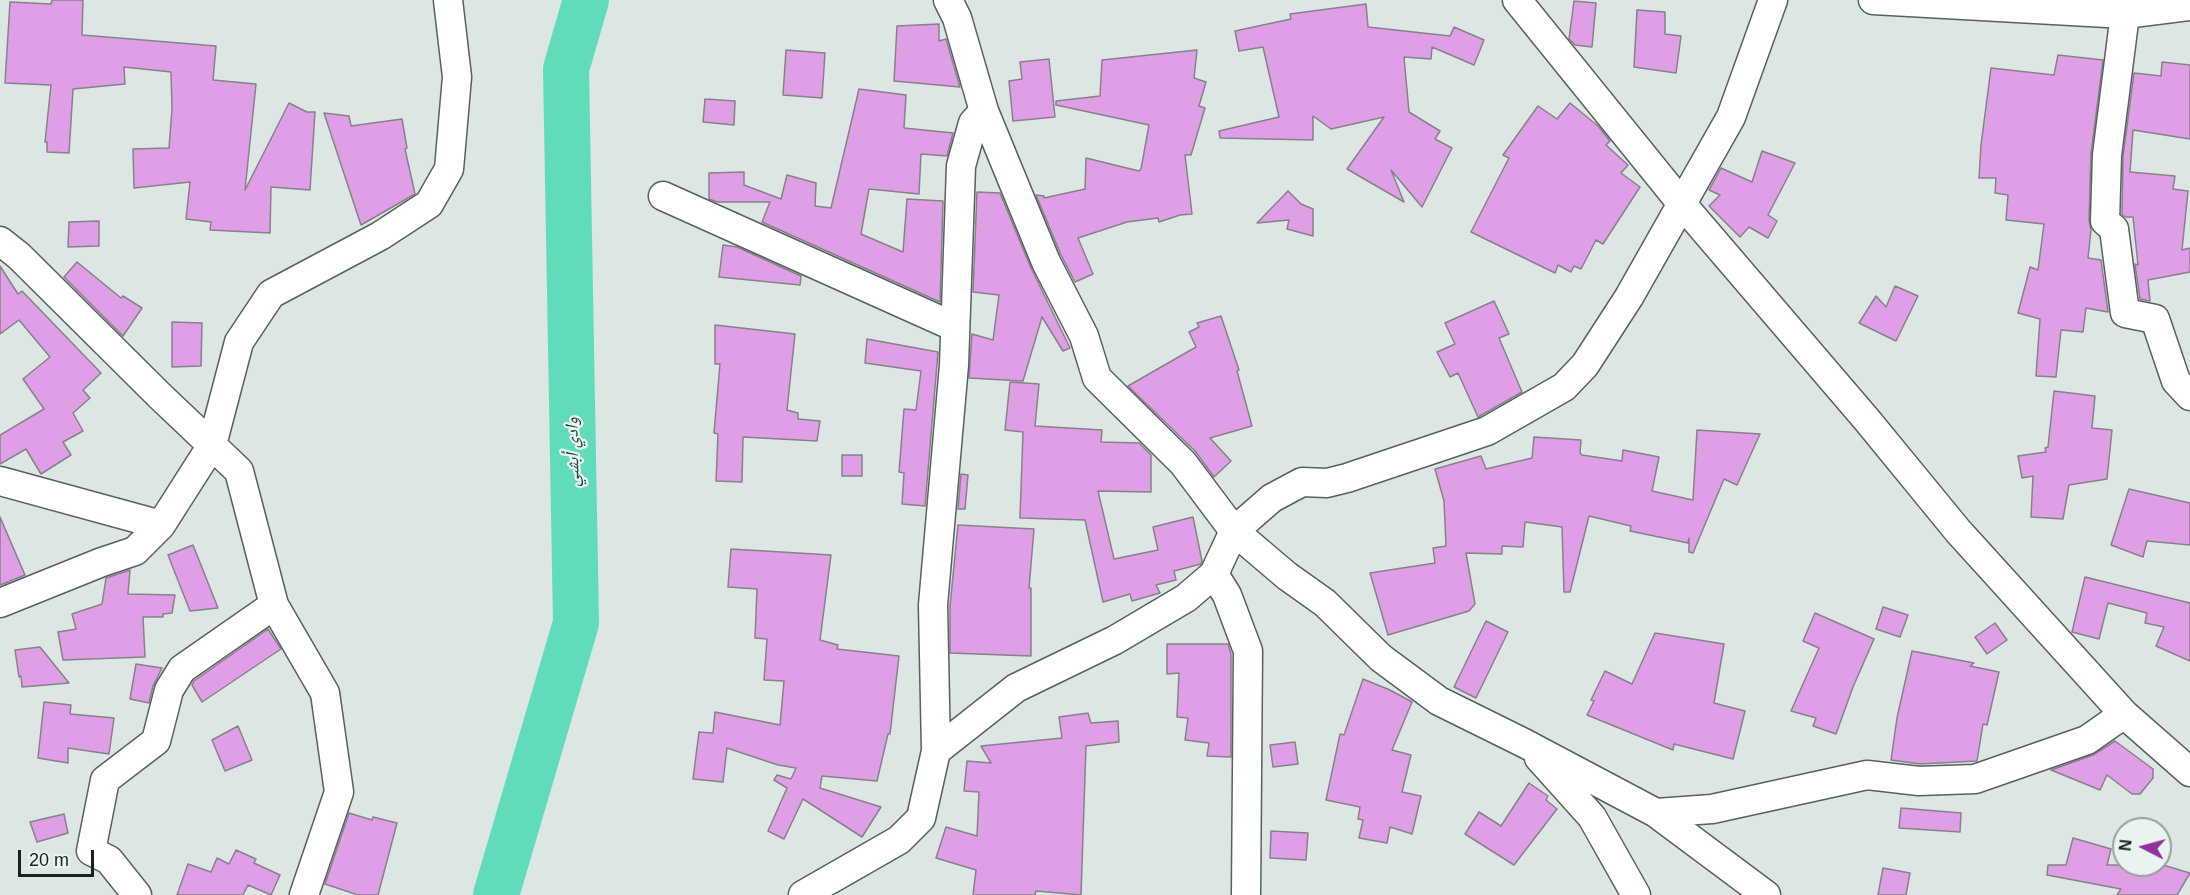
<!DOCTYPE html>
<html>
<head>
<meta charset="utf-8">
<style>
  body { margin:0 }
  #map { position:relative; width:2190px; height:895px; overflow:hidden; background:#dce7e3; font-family:Helvetica,sans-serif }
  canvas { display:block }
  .north { position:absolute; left:2112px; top:817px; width:60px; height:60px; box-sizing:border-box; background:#e9f4f0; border:2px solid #979f9c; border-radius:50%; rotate:276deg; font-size:16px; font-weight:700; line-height:24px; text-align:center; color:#1b1f1e }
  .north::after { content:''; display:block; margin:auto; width:21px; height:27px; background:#90329b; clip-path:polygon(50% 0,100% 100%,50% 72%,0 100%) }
  .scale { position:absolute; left:18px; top:850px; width:76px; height:27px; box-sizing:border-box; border:3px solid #1b1f1e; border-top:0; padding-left:8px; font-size:18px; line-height:21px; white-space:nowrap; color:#1b1f1e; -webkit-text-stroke:4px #e9f4f0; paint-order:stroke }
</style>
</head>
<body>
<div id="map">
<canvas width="2190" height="895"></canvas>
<div class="north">N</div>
<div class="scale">20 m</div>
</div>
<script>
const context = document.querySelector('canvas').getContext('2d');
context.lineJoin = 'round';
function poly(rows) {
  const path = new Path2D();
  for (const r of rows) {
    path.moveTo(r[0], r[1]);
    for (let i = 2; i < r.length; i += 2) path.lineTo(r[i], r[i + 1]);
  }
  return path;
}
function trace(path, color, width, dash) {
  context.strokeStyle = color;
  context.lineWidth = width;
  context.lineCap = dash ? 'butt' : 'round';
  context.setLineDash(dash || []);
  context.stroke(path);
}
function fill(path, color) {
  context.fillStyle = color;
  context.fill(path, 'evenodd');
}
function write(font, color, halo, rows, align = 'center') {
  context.font = font + ' Helvetica,"Noto Naskh Arabic",sans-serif';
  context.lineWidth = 4.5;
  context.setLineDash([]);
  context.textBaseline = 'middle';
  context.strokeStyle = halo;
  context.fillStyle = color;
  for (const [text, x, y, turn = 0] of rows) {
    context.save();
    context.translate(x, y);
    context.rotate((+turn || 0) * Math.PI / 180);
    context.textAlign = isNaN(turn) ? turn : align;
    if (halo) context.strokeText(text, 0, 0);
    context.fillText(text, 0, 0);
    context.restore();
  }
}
trace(poly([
  [496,895,576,623,566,69,586,0]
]), '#61dcbb', 46);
const building = poly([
  [52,0,83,0,82,35,216,46,213,80,256,84,245,190,289,103,307,112,315,112,310,190,271,187,270,233,210,230,211,222,186,219,190,182,134,188,133,149,169,148,172,109,171,72,124,67,125,84,73,89,69,153,47,152,47,142,45,142,51,85,5,83,10,2,51,4,52,0],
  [1574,1,1596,3,1592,47,1575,45,1569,39,1574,1],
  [1366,4,1368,27,1450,36,1454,27,1484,40,1474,65,1432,47,1431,59,1404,57,1409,112,1440,131,1435,139,1452,148,1422,207,1391,170,1404,202,1347,169,1384,117,1331,129,1313,116,1313,140,1220,138,1219,131,1279,117,1263,47,1239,51,1235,31,1291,19,1290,14,1366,4],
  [1637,10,1665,12,1665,34,1681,36,1676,73,1634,67,1637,10],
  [939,24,939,41,946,39,960,87,894,81,897,26,939,24],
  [786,50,825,53,822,98,783,95,786,50],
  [1197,50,1194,78,1206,82,1199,106,1205,108,1191,155,1185,155,1192,214,1180,215,1159,222,1158,218,1127,222,1078,238,1093,274,1075,282,1061,255,1036,195,1044,196,1044,198,1085,189,1086,158,1139,171,1141,169,1149,125,1056,105,1056,101,1100,96,1102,60,1197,50],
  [2058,55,2103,60,2091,154,2089,220,2091,230,2088,258,2101,260,2108,312,2086,308,2083,332,2061,330,2056,377,2036,376,2040,319,2018,313,2030,267,2038,270,2044,224,2006,220,2008,195,1995,193,1996,178,1979,178,1981,145,1991,68,2054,75,2058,55],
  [1049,59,1055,117,1013,121,1009,81,1022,79,1020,62,1049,59],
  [2162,62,2190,65,2190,139,2133,130,2130,172,2175,176,2173,189,2188,191,2182,250,2190,248,2190,272,2148,280,2150,301,2140,299,2135,264,2138,265,2133,217,2125,217,2122,214,2123,156,2134,73,2161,76,2162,62],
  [859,89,906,95,904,128,953,133,947,156,921,154,919,194,869,189,861,234,903,252,907,199,943,201,940,302,762,222,770,202,717,202,709,199,709,173,744,172,744,185,781,199,787,175,816,183,815,206,831,208,859,89],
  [705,99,735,101,734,125,703,122,705,99],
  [1570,103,1598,126,1610,141,1606,145,1628,165,1621,173,1640,187,1603,244,1596,240,1581,269,1574,266,1571,272,1558,265,1555,273,1471,232,1509,158,1503,155,1538,106,1557,119,1570,103],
  [324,113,349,116,351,126,402,119,407,148,405,149,415,194,361,225,324,113],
  [1762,151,1795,163,1768,215,1777,221,1768,238,1749,227,1740,237,1709,206,1720,195,1709,190,1721,168,1752,182,1762,151],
  [1288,191,1301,204,1313,209,1313,236,1287,229,1289,220,1257,223,1288,191],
  [977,192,1000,193,1031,268,1070,348,1063,351,1042,317,1023,381,969,378,972,334,993,340,999,295,973,292,977,192],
  [99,221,99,246,68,247,69,222,99,221],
  [723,245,737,247,801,276,800,285,719,277,723,245],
  [77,262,121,298,123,296,142,308,123,336,64,277,77,262],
  [0,266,18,294,22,291,101,373,83,390,90,398,73,413,83,431,63,442,71,455,41,474,26,449,0,464,0,435,44,409,23,379,50,357,19,320,0,334,0,266],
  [1895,286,1918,296,1896,341,1859,323,1876,296,1886,307,1895,286],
  [1494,301,1509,334,1499,338,1522,392,1478,417,1458,373,1450,377,1437,352,1455,344,1445,323,1494,301],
  [1221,316,1239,370,1237,371,1252,426,1210,438,1231,461,1214,477,1195,451,1128,386,1196,347,1189,332,1199,327,1197,323,1221,316],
  [172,322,202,323,201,366,172,367,172,322],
  [715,325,795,334,787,410,798,413,798,419,820,421,817,441,743,437,742,482,716,481,718,434,714,433,720,364,715,364,715,325],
  [867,339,938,352,925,506,902,504,904,473,899,472,904,409,916,410,921,371,865,363,867,339],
  [1010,382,1039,384,1035,426,1102,430,1101,442,1139,443,1151,455,1151,492,1098,491,1114,559,1158,550,1153,527,1193,517,1202,561,1201,564,1174,571,1176,580,1156,585,1160,593,1132,601,1130,594,1103,602,1085,520,1020,518,1023,432,1005,430,1010,382],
  [2054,391,2095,396,2092,428,2112,430,2107,479,2069,485,2063,519,2031,517,2033,476,2022,478,2018,456,2046,452,2045,448,2048,447,2054,391],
  [1697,430,1760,434,1737,485,1724,479,1693,553,1689,552,1689,538,1688,543,1630,531,1631,526,1589,516,1570,592,1564,592,1562,527,1525,522,1523,547,1502,546,1502,554,1466,553,1475,604,1469,611,1388,635,1370,573,1435,563,1433,548,1446,546,1444,501,1435,469,1481,456,1486,469,1532,458,1534,437,1581,440,1580,453,1582,455,1622,461,1623,450,1659,457,1652,491,1693,500,1697,430],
  [842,455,862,455,862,476,842,476,842,455],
  [961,474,968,475,965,509,958,509,961,474],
  [2129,489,2190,503,2190,545,2147,541,2143,557,2111,545,2129,489],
  [0,517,25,575,0,585,0,517],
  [958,525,1034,529,1029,588,1031,588,1031,656,950,653,950,606,958,525],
  [193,545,218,608,190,611,168,555,193,545],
  [731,549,831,555,820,640,838,645,837,649,899,656,890,734,888,734,877,781,822,776,820,788,881,807,862,837,803,799,784,839,768,831,787,788,774,780,777,775,791,779,796,768,778,765,727,748,723,782,693,779,699,732,713,733,715,712,780,725,784,681,764,680,767,639,755,638,757,589,728,587,731,549],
  [130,570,128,594,175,595,172,613,163,614,163,617,143,617,145,657,63,660,58,632,76,629,72,614,102,604,106,578,130,570],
  [2085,577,2190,603,2190,661,2156,646,2164,627,2145,623,2147,613,2108,603,2099,639,2072,632,2085,577],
  [1883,607,1908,615,1900,637,1876,629,1883,607],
  [1815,613,1874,639,1853,687,1836,734,1813,726,1816,718,1791,711,1819,648,1803,641,1815,613],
  [1486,621,1508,632,1476,698,1454,687,1486,621],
  [1995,623,2007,640,1987,654,1975,637,1995,623],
  [268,629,281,649,202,702,192,685,194,681,268,629],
  [1655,633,1724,644,1714,703,1745,711,1733,759,1674,744,1673,750,1587,715,1594,701,1591,700,1605,671,1632,684,1655,633],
  [1167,644,1228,644,1231,654,1231,757,1207,756,1209,743,1185,740,1188,718,1177,717,1179,673,1167,674,1167,644],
  [40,647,69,683,22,687,21,676,19,677,15,650,40,647],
  [1912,651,1974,663,1970,666,1999,672,1987,725,1983,724,1977,761,1920,764,1891,760,1897,718,1912,651],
  [136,664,162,668,153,686,149,703,130,699,136,664],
  [1363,679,1390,690,1412,702,1392,750,1411,755,1402,792,1421,796,1412,834,1390,827,1387,843,1359,838,1363,820,1358,819,1360,807,1326,800,1340,734,1344,735,1363,679],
  [44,702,71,705,70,714,114,718,109,754,68,748,68,763,38,758,44,702],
  [1088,713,1091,723,1118,721,1119,742,1086,746,1081,895,1036,891,1035,895,973,895,976,870,936,858,946,827,977,836,979,792,964,791,967,761,991,763,981,746,1062,738,1059,717,1088,713],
  [238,726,252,760,225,771,212,740,238,726],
  [2115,741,2153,769,2153,778,2140,794,2132,794,2107,775,2100,790,2051,770,2093,755,2115,741],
  [1295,742,1298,764,1273,767,1270,745,1295,742],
  [1529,783,1548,796,1546,800,1557,809,1514,865,1465,834,1479,812,1501,826,1529,783],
  [1901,808,1961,813,1960,832,1899,828,1901,808],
  [349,813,372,820,373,817,397,823,378,895,358,895,325,884,349,813],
  [64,814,68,833,37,842,30,822,64,814],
  [1271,831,1308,833,1306,860,1270,858,1271,831],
  [2073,838,2111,849,2107,865,2163,865,2190,873,2177,895,2117,895,2121,889,2047,875,2048,865,2066,865,2073,838],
  [236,850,256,859,254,863,280,875,271,895,248,885,243,895,177,895,188,864,211,872,217,858,229,864,236,850],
  [1883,868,1910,873,1906,895,1878,895,1883,868]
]);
fill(building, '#df9fe6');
trace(building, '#878188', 1.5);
const minor = poly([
  [1517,0,1682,204,1867,420,1958,531,2124,714,2190,772],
  [1873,0,2125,14,2190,6],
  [2125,14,2107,155,2105,221,2114,229,2125,313,2155,319,2176,381,2190,396],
  [984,111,1046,262,1084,336,1097,378,1183,463,1234,531,1287,576,1325,603,1381,658,1439,701,1524,743,1656,813,1712,809,1867,775,1919,781,1975,779,2087,740,2124,714],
  [663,196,955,327],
  [0,241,19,256,160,396,239,471,274,605,325,693,339,792,304,895],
  [0,481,161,525],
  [1214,574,1227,595,1248,651,1246,895],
  [0,603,102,562,135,551,161,525,212,445,239,342,271,294,380,236,429,204,449,169,457,77,448,0],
  [936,751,933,605,954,365,961,166,973,123,984,111,957,18,948,0],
  [1539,758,1592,817,1636,895],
  [1656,813,1766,895],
  [137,895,109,860,91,851,105,780,156,741,169,690,182,669,274,605],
  [803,895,899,840,921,818,936,751,1016,688,1115,640,1186,598,1214,574,1234,531,1272,498,1302,482,1327,483,1347,478,1487,431,1564,387,1585,365,1629,297,1731,117,1773,0]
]);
trace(minor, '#57615d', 31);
trace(minor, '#fff', 28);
write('italic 18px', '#164b3e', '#e9f4f0', [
  ["وادي أبشي",573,452,-91]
]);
</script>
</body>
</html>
